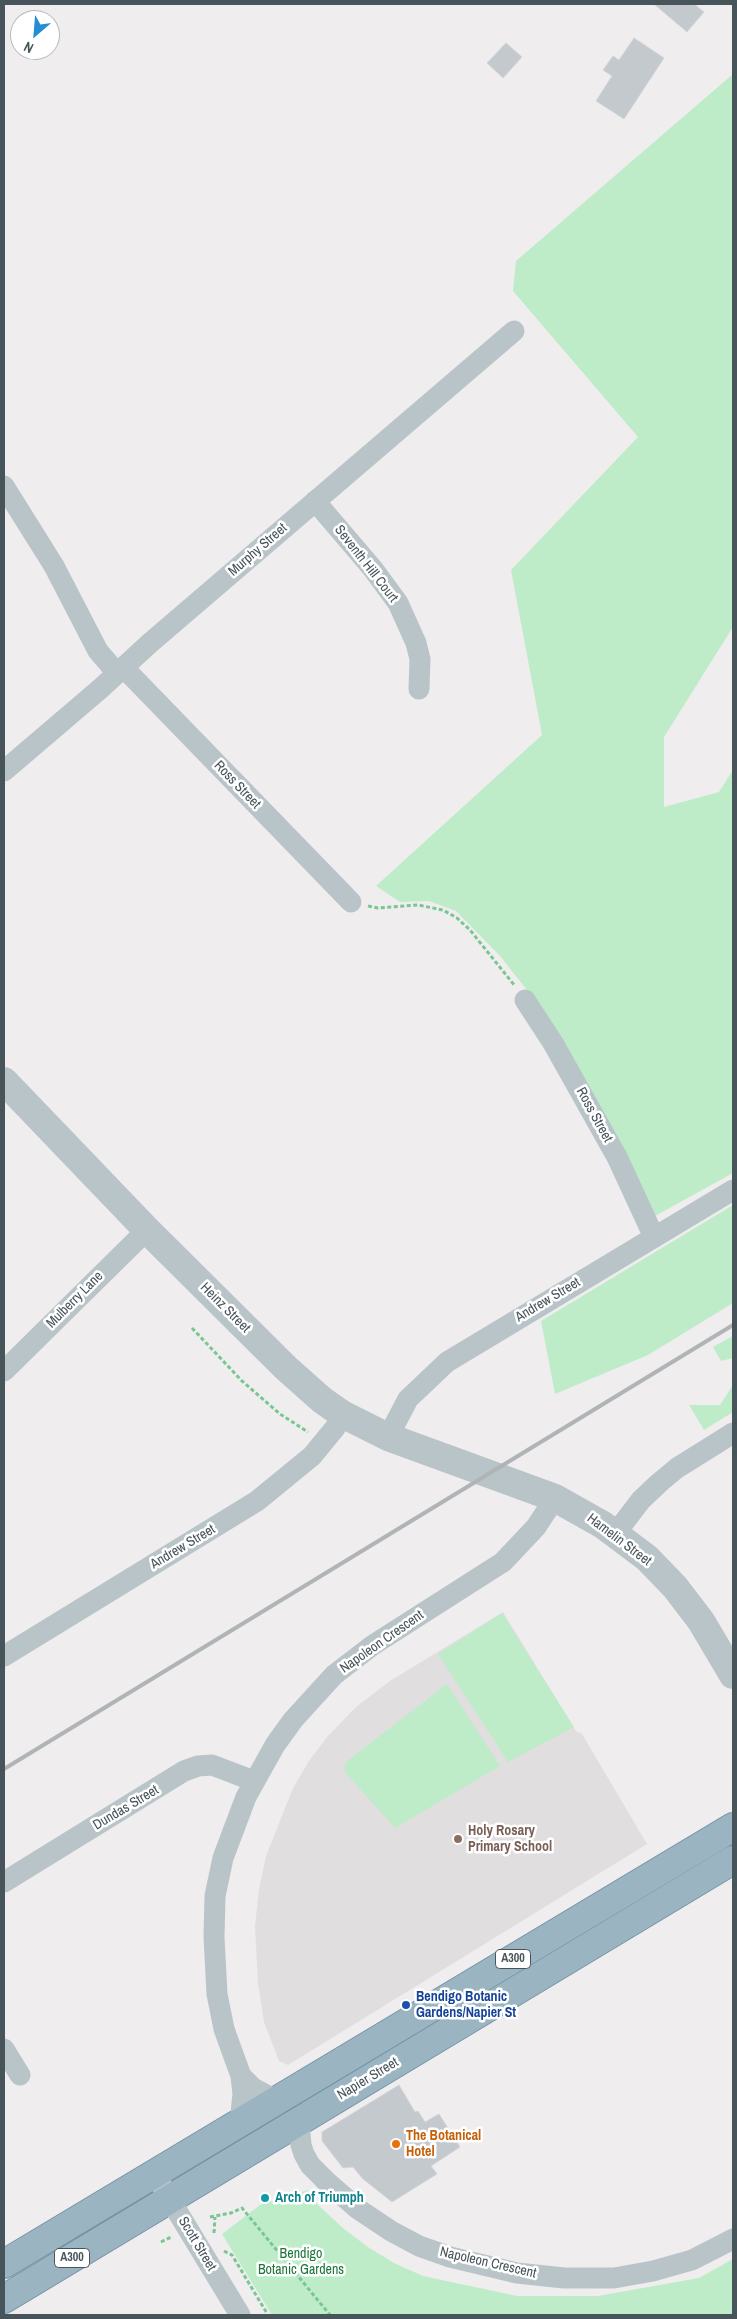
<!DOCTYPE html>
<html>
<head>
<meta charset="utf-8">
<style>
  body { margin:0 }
  #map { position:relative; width:737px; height:2319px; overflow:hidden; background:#f0edee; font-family:"Archivo Narrow",sans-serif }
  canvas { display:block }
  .frame { position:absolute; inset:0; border:5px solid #475459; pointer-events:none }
  .north { position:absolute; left:10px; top:10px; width:50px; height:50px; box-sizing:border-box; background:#fff; border:1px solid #b5bbbd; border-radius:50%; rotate:207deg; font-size:14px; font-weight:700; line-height:20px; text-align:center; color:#475459 }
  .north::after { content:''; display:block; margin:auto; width:18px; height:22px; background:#238ed4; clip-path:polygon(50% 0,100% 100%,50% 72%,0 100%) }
</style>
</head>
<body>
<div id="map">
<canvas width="737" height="2319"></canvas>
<div class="frame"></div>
<div class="north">N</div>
</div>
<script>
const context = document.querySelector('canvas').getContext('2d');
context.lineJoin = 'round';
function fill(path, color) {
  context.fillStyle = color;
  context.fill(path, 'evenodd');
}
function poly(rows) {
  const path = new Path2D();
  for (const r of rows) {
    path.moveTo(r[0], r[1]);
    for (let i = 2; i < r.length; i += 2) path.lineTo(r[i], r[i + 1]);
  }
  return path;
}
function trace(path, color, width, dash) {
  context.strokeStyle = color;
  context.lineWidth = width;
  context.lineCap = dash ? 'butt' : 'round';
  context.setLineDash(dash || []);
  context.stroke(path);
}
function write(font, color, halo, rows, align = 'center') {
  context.font = font + ' "Archivo Narrow",sans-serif';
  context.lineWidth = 5;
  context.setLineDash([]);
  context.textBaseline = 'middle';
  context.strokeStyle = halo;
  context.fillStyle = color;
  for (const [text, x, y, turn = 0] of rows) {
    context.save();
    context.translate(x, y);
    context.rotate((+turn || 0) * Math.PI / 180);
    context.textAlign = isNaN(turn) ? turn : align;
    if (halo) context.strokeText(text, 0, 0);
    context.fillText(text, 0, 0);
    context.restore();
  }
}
fill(poly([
  [503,1612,576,1731,582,1734,647,1844,288,2065,279,2061,264,2022,258,1983,255,1927,259,1889,266,1856,293,1788,309,1761,327,1737,356,1707,390,1681]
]), '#e1dedf');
fill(poly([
  [733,74,733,627,664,737,664,807,719,792,733,770,733,1173,655,1216,542,1009,500,956,456,911,429,901,400,902,376,886,542,735,511,570,638,437,513,291,516,261],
  [733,1205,733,1303,648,1355,555,1394,541,1321],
  [733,1336,733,1358,721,1361,713,1347],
  [733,1385,733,1412,704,1430,689,1405,720,1405],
  [502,1613,574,1727,508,1762,438,1654],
  [447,1684,500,1766,395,1828,344,1771,346,1762],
  [308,2190,318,2205,344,2229,368,2247,394,2263,423,2276,517,2296,598,2296,699,2278,733,2259,733,2315,272,2315,222,2234,260,2205]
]), '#beecc8');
const building = poly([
  [654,4,694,4,704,12,687,32,654,4],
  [634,38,664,58,624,119,596,101,612,76,603,70,613,56,619,60,634,38],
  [506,43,522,57,503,78,487,63,506,43],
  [399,2085,415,2112,418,2111,425,2122,439,2114,460,2147,431,2166,437,2174,392,2202,363,2179,353,2167,343,2168,322,2141,322,2132,399,2085]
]);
fill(building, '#c4c9cd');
trace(building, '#d2d5d9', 1);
const trunk = poly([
  [4,2264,733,1827],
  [4,2299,733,1860]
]);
trace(trunk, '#7393a5', 30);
trace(poly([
  [368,906,378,908,418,905,443,910,457,918,470,930,515,986],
  [192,1328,242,1381,280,1414,308,1432],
  [210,2217,231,2213,242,2208,330,2315],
  [214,2233,215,2217],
  [161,2242,171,2237],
  [224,2251,232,2255,268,2315]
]), '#78c793', 3, [4, 2.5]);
trace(poly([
  [4,486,54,566,98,651,117,673],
  [315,501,373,569,398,603,416,643,420,659,419,689],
  [123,667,351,902],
  [4,771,100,689,150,643,514,331],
  [525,1000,553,1043,617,1157,654,1237],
  [4,1371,147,1230],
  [388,1437,408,1399,447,1362,733,1190],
  [615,1534,641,1500,659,1483,677,1468,733,1433],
  [4,1656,257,1501,312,1456,335,1428,342,1414],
  [4,1882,184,1771,198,1766,212,1765,254,1781],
  [4,2049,20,2075],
  [276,2100,253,2088,241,2076,224,2029,217,1994,214,1937,215,1896,223,1858,246,1797,275,1745,293,1720,334,1675,373,1645,503,1562,536,1527,555,1498],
  [299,2121,301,2145,304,2154,310,2165,327,2182,358,2209,391,2231,419,2246,450,2257,517,2273,564,2278,614,2278,653,2271,692,2260,733,2239],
  [240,2122,243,2094,241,2076],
  [154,2173,240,2315]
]), '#b9c4c9', 21);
trace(poly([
  [4,1081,147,1230,286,1368,322,1400,342,1414,388,1437,555,1498,603,1525,647,1558,675,1587,701,1621,733,1675]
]), '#b9c4c9', 28);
trace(trunk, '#9bb4c2', 28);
trace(poly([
  [4,1769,733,1325]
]), '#b0b4b7', 4);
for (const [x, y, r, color] of [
  [458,1839,5,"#8d6e63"],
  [406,2005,5,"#1a4fb4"],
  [396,2144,5,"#e8710a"],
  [265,2198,5,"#0f9aa8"]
]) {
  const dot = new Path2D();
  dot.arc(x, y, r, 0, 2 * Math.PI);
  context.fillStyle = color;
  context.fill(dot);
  trace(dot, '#fff', 2);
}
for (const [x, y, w] of [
  [513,1959,35],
  [72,2258,35]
]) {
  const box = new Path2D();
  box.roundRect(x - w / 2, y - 9.5, w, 19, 4);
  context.fillStyle = '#fff';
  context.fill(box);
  trace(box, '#475459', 1);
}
write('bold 12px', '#475459', null, [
  ["A300",513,1959],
  ["A300",72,2258]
]);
write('14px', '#475459', '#fff', [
  ["Murphy Street",258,550,-41],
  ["Seventh Hill Court",366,564,52],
  ["Ross Street",237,785,46],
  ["Ross Street",594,1115,61],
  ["Mulberry Lane",75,1300,-45],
  ["Andrew Street",548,1300,-31],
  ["Heinz Street",225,1308,45],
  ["Hamelin Street",619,1540,37],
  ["Andrew Street",183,1547,-31],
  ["Napoleon Crescent",382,1642,-35],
  ["Dundas Street",126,1808,-31],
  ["Napier Street",368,2079,-31],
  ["Scott Street",197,2244,59],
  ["Napoleon Crescent",488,2263,13]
]);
write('bold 14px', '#785e54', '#fff', [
  ["Holy Rosary",468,1831],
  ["Primary School",468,1847]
], 'left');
write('bold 14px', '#164399', '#fff', [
  ["Bendigo Botanic",416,1997],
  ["Gardens/Napier St",416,2013]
], 'left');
write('bold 14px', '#c56008', '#fff', [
  ["The Botanical",406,2136],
  ["Hotel",406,2152]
], 'left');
write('bold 14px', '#0d838f', '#fff', [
  ["Arch of Triumph",275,2198]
], 'left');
write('14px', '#1c763a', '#fff', [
  ["Bendigo",301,2254],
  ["Botanic Gardens",301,2270]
]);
</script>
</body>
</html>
